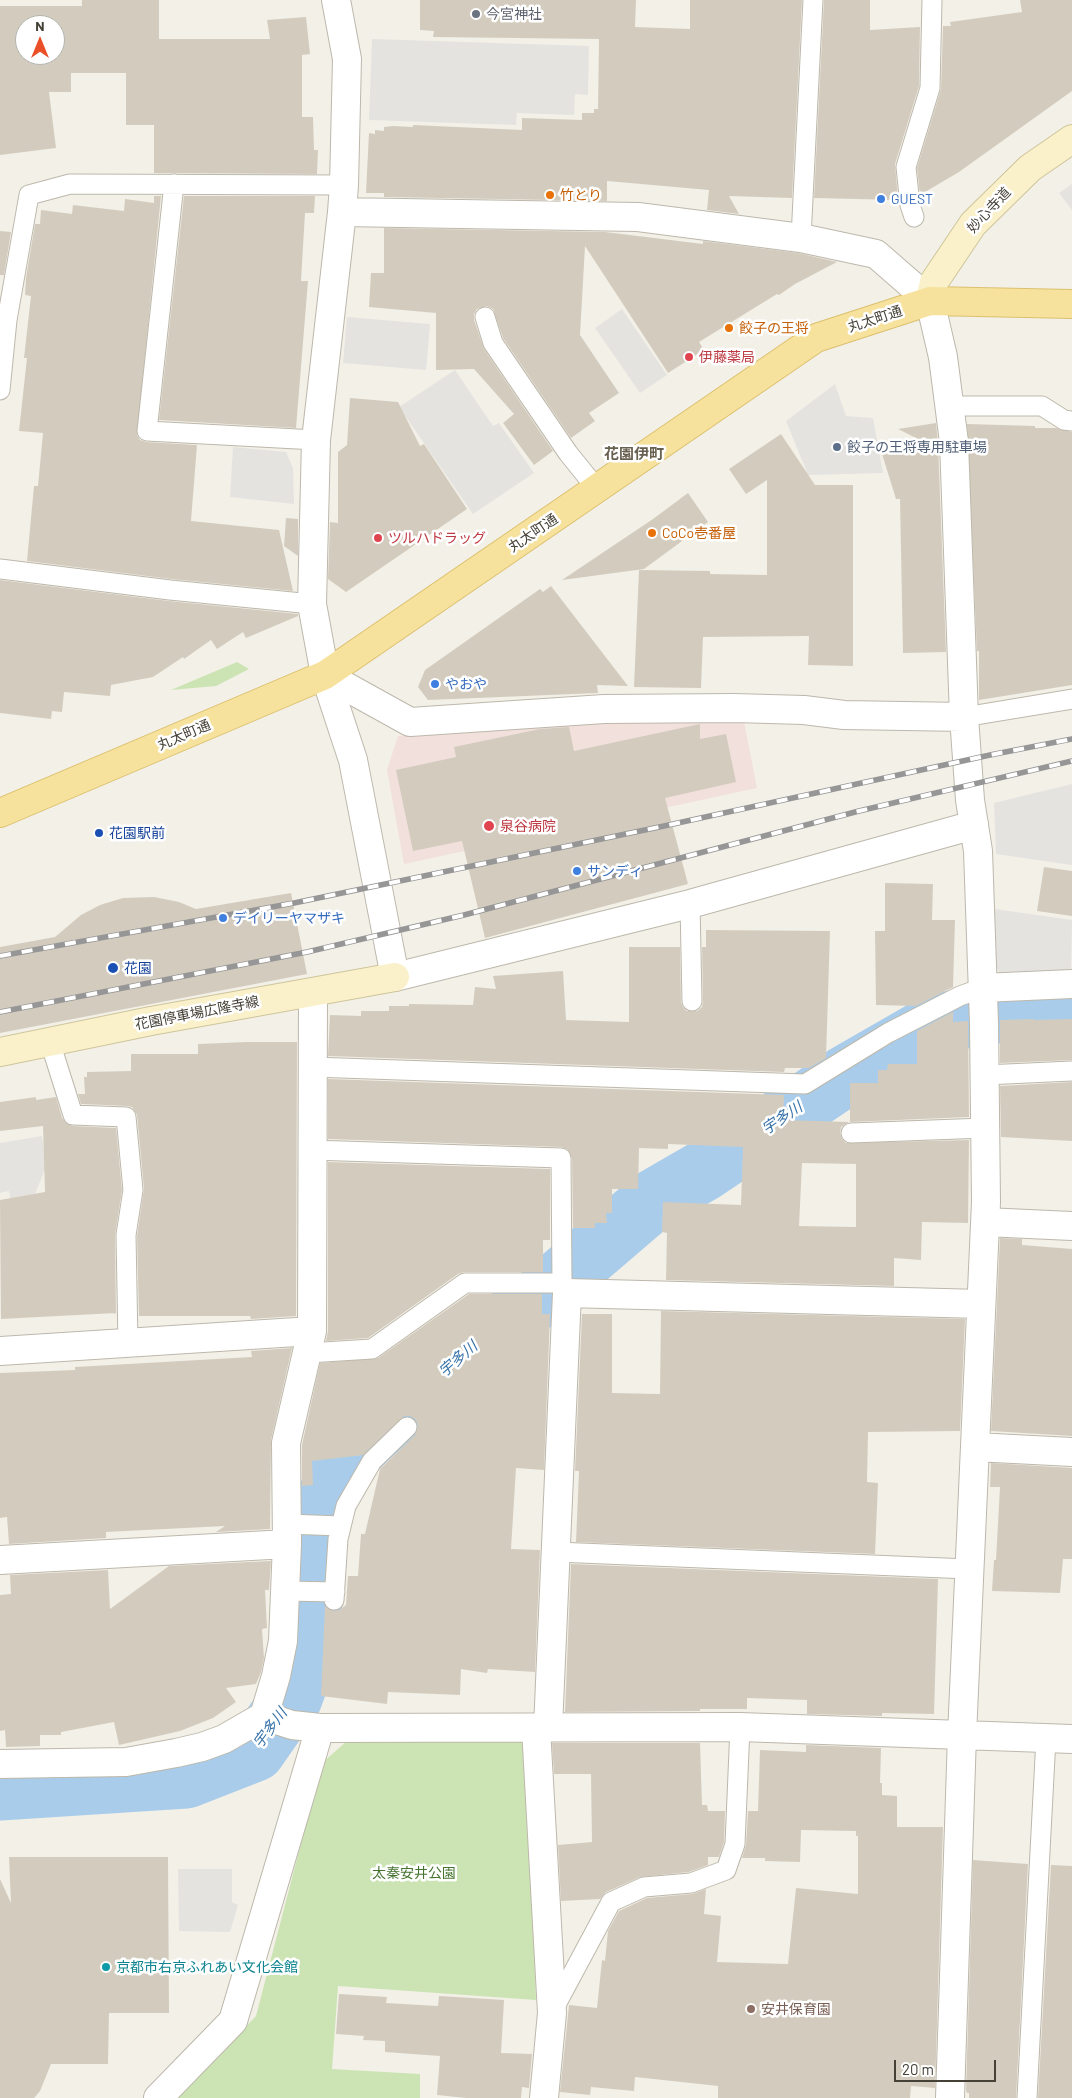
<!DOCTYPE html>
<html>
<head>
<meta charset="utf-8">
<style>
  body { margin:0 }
  #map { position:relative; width:1072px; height:2098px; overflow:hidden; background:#f3f0e8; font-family:Barlow,sans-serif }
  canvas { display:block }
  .north { position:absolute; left:15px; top:15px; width:50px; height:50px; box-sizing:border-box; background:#fff; border:1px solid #b5b3af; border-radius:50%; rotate:0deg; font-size:14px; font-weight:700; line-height:20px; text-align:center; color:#454137 }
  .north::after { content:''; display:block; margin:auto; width:18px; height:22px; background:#ea5028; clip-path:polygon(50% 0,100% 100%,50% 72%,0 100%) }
  .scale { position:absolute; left:894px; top:2060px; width:102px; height:22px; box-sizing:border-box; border:2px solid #454137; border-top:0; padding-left:6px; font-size:15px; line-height:18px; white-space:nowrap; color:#454137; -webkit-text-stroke:4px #fff; paint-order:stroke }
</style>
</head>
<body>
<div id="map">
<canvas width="1072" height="2098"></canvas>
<div class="north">N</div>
<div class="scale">20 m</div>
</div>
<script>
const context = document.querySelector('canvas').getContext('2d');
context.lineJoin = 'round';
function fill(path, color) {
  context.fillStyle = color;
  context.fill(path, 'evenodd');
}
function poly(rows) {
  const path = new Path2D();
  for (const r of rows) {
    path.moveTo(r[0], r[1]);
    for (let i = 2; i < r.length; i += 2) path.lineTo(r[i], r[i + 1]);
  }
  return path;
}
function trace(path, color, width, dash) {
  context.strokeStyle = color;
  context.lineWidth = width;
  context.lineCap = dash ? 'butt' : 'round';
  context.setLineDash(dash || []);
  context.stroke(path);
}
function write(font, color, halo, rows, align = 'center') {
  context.font = font + ' Barlow,"Noto Sans JP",sans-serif';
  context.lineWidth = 5;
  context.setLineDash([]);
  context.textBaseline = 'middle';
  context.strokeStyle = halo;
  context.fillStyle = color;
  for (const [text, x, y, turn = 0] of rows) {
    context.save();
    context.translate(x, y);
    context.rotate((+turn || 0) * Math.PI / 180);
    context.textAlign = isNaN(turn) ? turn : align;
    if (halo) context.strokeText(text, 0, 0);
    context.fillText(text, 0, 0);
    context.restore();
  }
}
fill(poly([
  [634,721,744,722,757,788,404,864,387,770,398,736]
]), '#f2e0dc');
fill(poly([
  [237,662,249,669,216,686,171,690],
  [527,1740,536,2000,338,1986,332,2069,420,2074,420,2098,178,2098,256,2016,322,1763,347,1741]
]), '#cce4b4');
fill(poly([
  [372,39,589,46,588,95,575,94,574,115,517,113,516,125,369,120],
  [1072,184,1072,210,1059,193],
  [622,309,667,375,640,393,595,328],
  [347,317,430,324,426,370,343,363],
  [455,370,493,426,499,423,534,473,473,514,399,407],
  [835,384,846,416,873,418,883,473,808,475,786,421],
  [233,447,286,452,293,468,294,504,230,497],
  [1072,784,1072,865,996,854,994,803],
  [995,909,1072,920,1071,975,1001,976,995,964],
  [42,1136,46,1167,17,1238,9,1191,0,1193,0,1143],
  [178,1869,232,1869,232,1902,238,1905,230,1932,179,1931]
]), '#e4e3df');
trace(poly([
  [0,1790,186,1778,255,1751,292,1698,306,1659,310,1633,315,1548,324,1503,349,1456,373,1433,482,1338,540,1297,653,1200,705,1170,845,1076,932,1026,960,1019,1003,1012,1072,1008]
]), '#a9cceb', 61);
fill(poly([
  [82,0,159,0,159,39,270,39,267,20,306,17,310,54,302,55,302,117,313,117,314,150,318,150,317,174,154,173,154,125,126,125,126,73,71,73,71,92,49,92,56,148,0,155,0,6,82,6],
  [25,25,55,25,55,55,25,55],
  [420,0,636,0,635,27,690,29,690,0,802,0,792,198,729,196,739,214,707,210,709,190,607,181,607,201,384,197,384,193,366,193,369,133,375,134,375,130,384,131,384,127,393,126,413,127,413,125,522,130,522,118,582,120,582,113,594,113,594,109,598,109,599,39,433,37,434,31,420,30],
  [824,0,870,0,870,30,920,27,919,86,895,164,898,200,814,198],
  [1020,0,1072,0,1072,91,959,172,920,195,917,168,941,89,943,26,951,26,950,22,1022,12],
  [154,196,161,196,137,435,140,440,146,442,197,445,191,521,279,530,293,591,171,579,27,561,34,486,38,486,43,433,19,431,27,358,24,358,31,296,25,295,26,278,35,224,40,224,41,210,72,214,73,205,124,211,125,199,154,203],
  [184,196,315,196,314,213,305,213,301,281,308,281,296,428,159,420],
  [384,228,605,232,703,244,703,241,798,253,837,262,795,284,779,295,777,294,699,342,704,350,668,373,585,246,580,335,619,393,589,413,595,421,571,438,503,338,493,309,487,306,477,309,474,314,474,320,484,349,553,451,534,465,503,423,514,414,474,369,436,370,436,313,369,307,371,273,384,273],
  [0,231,11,232,4,275,0,275],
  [350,398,398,402,420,446,424,444,467,509,346,592,328,579,330,522,338,523,338,452,347,445],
  [936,423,938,443,946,652,903,653,900,499,896,499,882,454,932,446,898,429],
  [967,424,1035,426,1035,428,1056,428,1072,432,1072,685,979,700,979,651,977,651],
  [781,434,815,485,853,485,853,666,808,665,809,636,703,637,701,688,634,687,639,570,710,571,710,574,767,575,767,480,746,494,729,469],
  [688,493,708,522,644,569,562,580,653,519],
  [286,518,298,519,298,556,284,546],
  [0,580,169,601,298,614,298,616,246,638,243,632,217,649,211,640,184,659,183,657,153,677,111,685,110,696,64,692,62,712,52,711,51,719,0,713],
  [551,586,628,686,597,685,598,693,428,700,418,687,425,670,540,589,543,592],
  [700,724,700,739,726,734,736,782,665,798,688,884,485,938,462,841,413,851,396,770,456,757,454,747,540,729,569,727,574,751],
  [1044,867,1072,871,1072,916,1037,911],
  [885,883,933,884,932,920,955,920,953,987,916,1006,876,1005,875,931,885,931],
  [291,893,307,974,0,1033,0,947,55,937,81,915,100,905,123,898,154,897,179,902,196,909],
  [706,930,830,931,826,1058,809,1068,785,1068,784,1072,328,1056,330,1015,361,1016,361,1011,389,1011,389,1006,409,1006,409,1004,473,1005,475,987,496,989,493,976,563,971,566,1020,629,1022,629,947,680,947,681,1002,683,1007,687,1011,697,1011,702,1007,703,1001,702,947,706,947],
  [953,1012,953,1022,968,1021,969,1117,850,1122,850,1083,878,1083,878,1070,887,1070,888,1064,917,1064,917,1031],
  [1034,1019,1034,1020,1072,1019,1072,1060,1000,1063,1000,1020],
  [247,1042,297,1042,296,1316,251,1319,250,1316,139,1316,137,1236,144,1189,137,1115,132,1107,127,1106,81,1104,78,1094,85,1094,84,1077,87,1077,87,1072,131,1071,131,1054,198,1054,198,1044],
  [328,1079,784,1095,783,1120,849,1122,841,1127,840,1133,842,1139,846,1143,969,1140,968,1223,922,1222,921,1260,894,1258,894,1286,666,1280,667,1233,662,1232,663,1202,741,1205,743,1147,668,1144,668,1149,639,1148,638,1189,612,1189,612,1213,606,1213,607,1223,595,1223,595,1228,573,1228,572,1158,567,1149,561,1147,328,1139],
  [802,1163,856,1164,856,1227,799,1226],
  [1072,1082,1072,1141,1001,1137,1000,1086],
  [36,1097,36,1100,56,1097,62,1118,67,1124,73,1126,116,1128,122,1190,115,1235,116,1316,116,1313,1,1319,0,1200,45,1192,43,1126,0,1131,0,1102],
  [328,1162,550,1169,550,1240,543,1240,543,1272,464,1272,458,1274,368,1338,326,1341,328,1331],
  [1000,1238,1022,1239,1022,1245,1072,1249,1072,1436,991,1431],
  [469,1294,542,1294,542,1314,550,1314,544,1470,516,1468,511,1549,540,1550,535,1672,488,1669,487,1673,461,1669,460,1695,388,1692,387,1704,321,1696,325,1606,334,1611,339,1610,346,1605,348,1576,358,1576,361,1534,365,1534,380,1469,415,1435,418,1425,415,1419,410,1416,404,1416,363,1455,312,1461,313,1485,302,1486,302,1445,320,1363,378,1358],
  [661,1311,965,1319,960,1431,868,1432,867,1482,878,1483,875,1554,576,1542,579,1471,575,1471,582,1314,612,1314,612,1393,660,1394],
  [292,1348,271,1440,270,1529,216,1532,225,1526,106,1532,106,1538,9,1544,7,1517,0,1518,0,1373,75,1370,75,1367,252,1357,251,1351],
  [991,1463,1072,1468,1072,1559,1063,1559,1060,1593,992,1591,994,1560,996,1560,1000,1487,990,1487],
  [271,1561,269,1590,265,1590,267,1628,262,1629,264,1658,261,1672,256,1684,226,1688,236,1702,213,1718,180,1731,119,1745,114,1722,61,1732,61,1735,40,1735,40,1746,6,1747,5,1730,0,1731,0,1595,11,1594,10,1575,108,1570,110,1609,169,1566],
  [571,1564,938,1579,934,1714,882,1713,882,1716,807,1714,807,1700,747,1698,747,1709,700,1709,700,1711,565,1712],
  [552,1743,700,1743,702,1805,707,1805,708,1811,725,1811,724,1842,719,1857,708,1857,708,1865,689,1872,640,1877,606,1892,600,1899,561,1901,558,1845,592,1842,591,1774,554,1774],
  [806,1745,881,1748,880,1783,882,1783,882,1795,897,1796,897,1827,943,1827,935,2088,911,2086,910,2098,718,2098,718,2086,635,2077,634,2091,591,2087,590,2095,560,2092,569,2005,597,2008,602,1960,605,1961,608,1931,619,1911,647,1898,692,1894,706,1889,704,1914,721,1916,717,1962,788,1964,796,1888,858,1894,858,1836,856,1836,856,1831,801,1830,800,1862,765,1861,765,1858,742,1858,746,1845,748,1811,758,1811,760,1750,806,1752],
  [9,1857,168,1857,169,2013,109,2013,108,2064,51,2064,40,2091,34,2098,0,2098,0,1879,11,1903],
  [973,1860,1028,1864,1016,2098,969,2098,969,2093,967,2093,966,2090],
  [1051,1865,1072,1866,1072,2098,1038,2098],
  [339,1994,387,1997,386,2003,438,2006,439,1996,504,2000,501,2053,532,2054,529,2088,522,2087,521,2098,466,2098,437,2095,440,2056,385,2052,385,2041,363,2040,364,2036,336,2034]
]), '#d3ccbe');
const service = poly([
  [174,184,147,431,316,440],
  [914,217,910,205,906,167,930,88,932,0],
  [801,238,813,0],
  [485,317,493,343,568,453,597,489],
  [0,390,7,320,29,195,70,184,344,185],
  [949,406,1042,406,1064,420,1072,421],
  [0,569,170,590,312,604],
  [964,717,1072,699],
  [690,904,692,1001],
  [50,1042,73,1115,126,1117,133,1190,126,1235,128,1343],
  [312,1067,805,1084,888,1033,960,996,982,988],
  [985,1075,1072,1071],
  [851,1133,985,1128],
  [311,1150,561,1158,562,1283,567,1293],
  [308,1353,372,1349,465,1283,562,1283],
  [287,1524,341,1526],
  [556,1552,969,1569],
  [286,1591,335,1592],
  [334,1600,338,1539,346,1506,372,1461,407,1427],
  [552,2012,611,1902,644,1887,691,1883,726,1870,735,1844,740,1727],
  [1027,2098,1046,1738]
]);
const minor = poly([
  [336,0,347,59,344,185,342,212,316,440,312,604,325,675,410,722,604,709,734,708,804,710,844,715,964,717],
  [342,212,638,217,801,238,876,254,930,301,943,357,954,442,964,717,970,800,978,851,984,1023,986,1202,962,1735,1072,1739],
  [982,988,1072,984],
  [985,1222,1072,1226],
  [0,1351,312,1331],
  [975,1447,1072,1452],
  [0,1560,287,1544],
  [264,1716,292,1725,320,1728,740,1727,962,1735,950,2098],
  [536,1728,552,2013,544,2098],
  [548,1728,567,1293,981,1304],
  [0,1764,126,1762,176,1753,202,1747,224,1739,264,1716,276,1676,283,1641,287,1544,286,1443,312,1331,313,992]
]);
const tertiary = poly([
  [325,675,353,760,395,977,690,904,974,825],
  [158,2098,233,2021,320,1728]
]);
const secondary = poly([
  [930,301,934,282,973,224,1030,168,1072,139],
  [0,1052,151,1021,395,977]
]);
const primary = poly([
  [0,813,325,675,816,338,930,301,1072,304]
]);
trace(service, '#bdb8ab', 21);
trace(minor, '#bdb8ab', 30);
trace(tertiary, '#bdb8ab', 30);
trace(secondary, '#cfc59b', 30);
trace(primary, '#dbc06e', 30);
trace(service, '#fff', 19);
trace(minor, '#fff', 28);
trace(tertiary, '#fff', 28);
trace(secondary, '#faf1ca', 28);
trace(primary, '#f7e29d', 28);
const rail = poly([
  [0,956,294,903,664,826,990,755,1072,739],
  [0,1012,307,952,464,915,859,811,1072,761]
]);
trace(rail, '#969696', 5.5);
trace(rail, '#fff', 4, [11]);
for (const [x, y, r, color] of [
  [476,14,5,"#6b7280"],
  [550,195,5,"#e8710a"],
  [881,199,5,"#3f7fe0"],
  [729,328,5,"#e8710a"],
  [689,357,5,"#e0444e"],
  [837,447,5,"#5c6f8a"],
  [652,533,5,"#e8710a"],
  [378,538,5,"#e0444e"],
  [435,684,5,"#3f7fe0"],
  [489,826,6,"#e0444e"],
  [99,833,5,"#1a4fb4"],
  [577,871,5,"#3f7fe0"],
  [223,918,5,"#3f7fe0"],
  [113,968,6,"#1a4fb4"],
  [106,1967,5,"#0f9aa8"],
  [751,2009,5,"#8d6e63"]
]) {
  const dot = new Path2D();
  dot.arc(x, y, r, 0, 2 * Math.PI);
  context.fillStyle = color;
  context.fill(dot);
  trace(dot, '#fff', 2);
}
write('14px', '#5b616d', '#fff', [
  ["今宮神社",486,14]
], 'left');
write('14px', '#c56008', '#fff', [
  ["竹とり",560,195],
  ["餃子の王将",739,328],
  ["CoCo壱番屋",662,533]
], 'left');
write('14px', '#366cbe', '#fff', [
  ["GUEST",891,199],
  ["やおや",445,684],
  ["サンディ",587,871],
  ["デイリーヤマザキ",233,918]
], 'left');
write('14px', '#454137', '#fff', [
  ["妙心寺道",989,210,-47],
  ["丸太町通",875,319,-18],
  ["丸太町通",533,533,-34],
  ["丸太町通",184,735,-23],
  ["花園停車場広隆寺線",197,1013,-11]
]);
write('14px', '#be3a42', '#fff', [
  ["伊藤薬局",699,357],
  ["ツルハドラッグ",388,538],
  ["泉谷病院",500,826]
], 'left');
write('14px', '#4e5e75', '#fff', [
  ["餃子の王将専用駐車場",847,447]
], 'left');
write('14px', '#164399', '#fff', [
  ["花園駅前",109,833],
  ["花園",124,968]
], 'left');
write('14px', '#45732f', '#fff', [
  ["太秦安井公園",414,1873]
]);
write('14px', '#0d838f', '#fff', [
  ["京都市右京ふれあい文化会館",116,1967]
], 'left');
write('14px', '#785e54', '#fff', [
  ["安井保育園",761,2009]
], 'left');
write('bold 15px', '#675f4f', '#fff', [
  ["花園伊町",634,454]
]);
write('italic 15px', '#3873aa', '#fff', [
  ["宇多川",782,1118,-34],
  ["宇多川",458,1359,-41],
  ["宇多川",270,1728,-53]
]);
</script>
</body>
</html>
